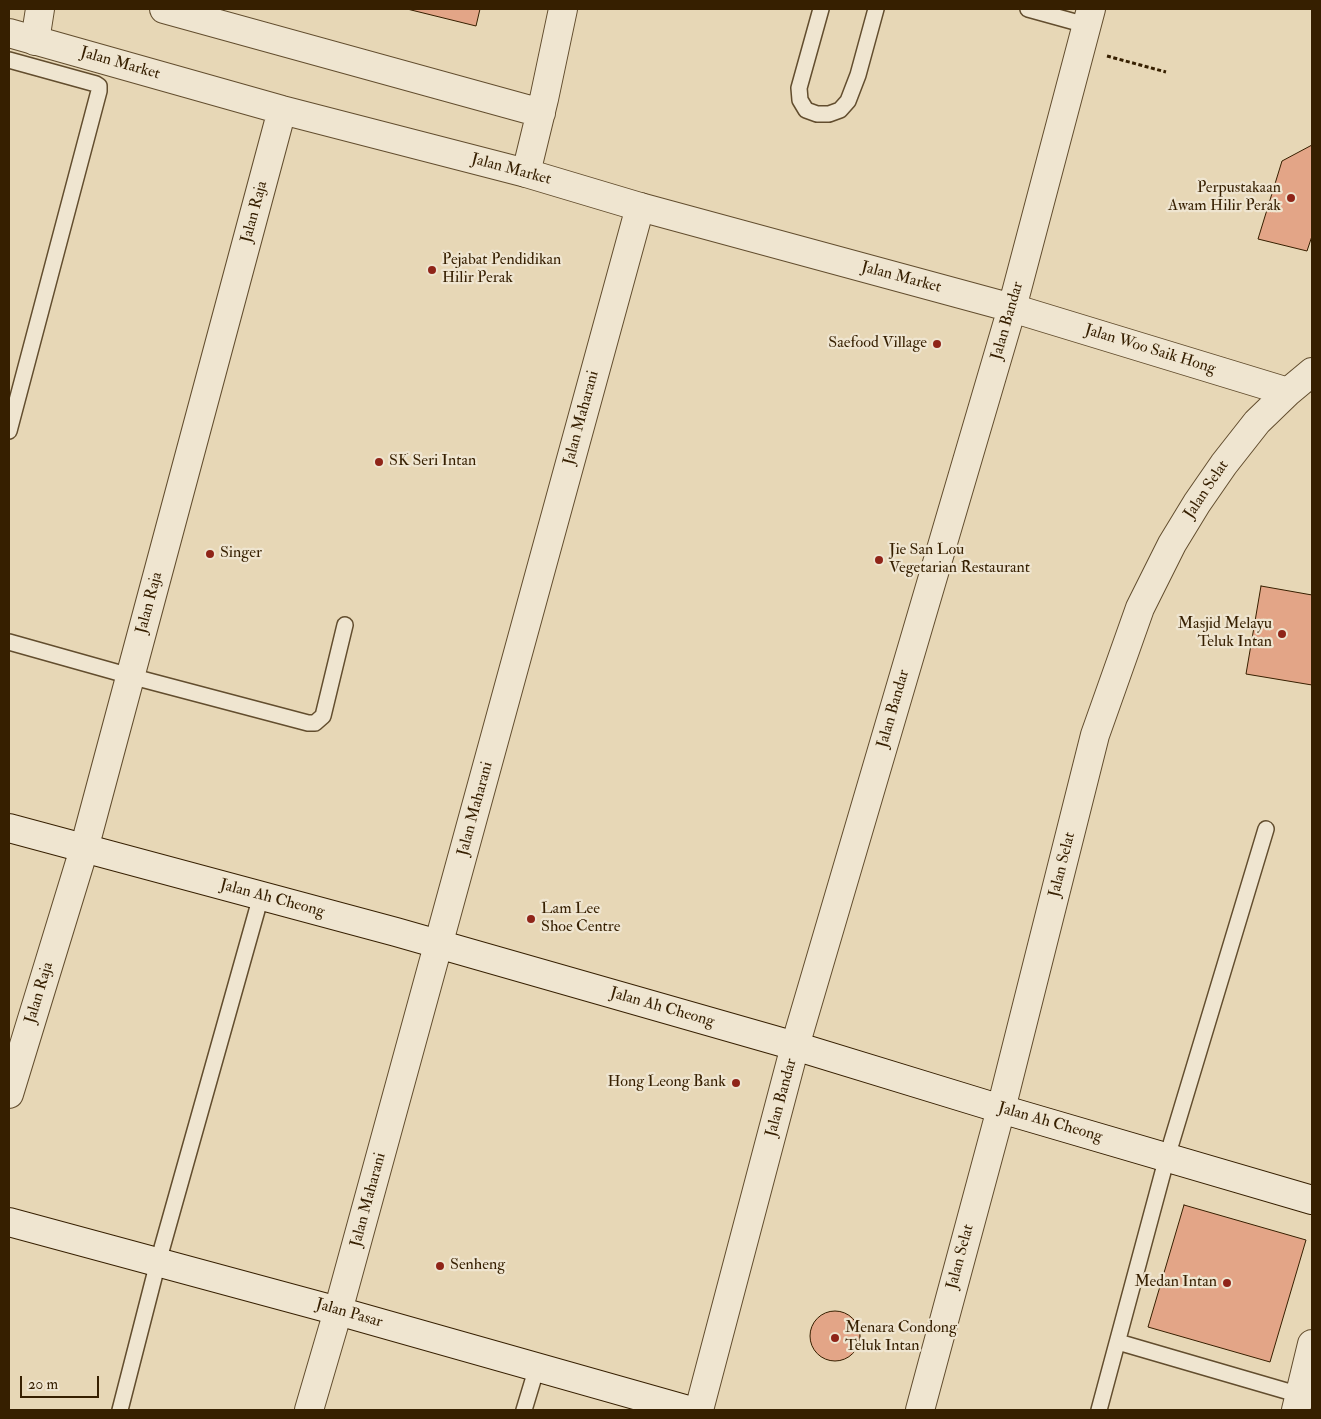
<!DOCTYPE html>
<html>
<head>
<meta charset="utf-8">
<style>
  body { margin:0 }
  #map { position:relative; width:1321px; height:1419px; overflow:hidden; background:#e7d7b6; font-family:"IM FELL Double Pica",serif }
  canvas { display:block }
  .frame { position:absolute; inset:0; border:10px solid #361f00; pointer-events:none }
  .scale { position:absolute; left:20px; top:1376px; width:79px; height:22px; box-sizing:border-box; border:2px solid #361f00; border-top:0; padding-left:6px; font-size:15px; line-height:18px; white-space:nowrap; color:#361f00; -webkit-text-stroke:4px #efe5d0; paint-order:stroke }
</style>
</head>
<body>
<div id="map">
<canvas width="1321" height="1419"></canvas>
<div class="frame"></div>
<div class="scale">20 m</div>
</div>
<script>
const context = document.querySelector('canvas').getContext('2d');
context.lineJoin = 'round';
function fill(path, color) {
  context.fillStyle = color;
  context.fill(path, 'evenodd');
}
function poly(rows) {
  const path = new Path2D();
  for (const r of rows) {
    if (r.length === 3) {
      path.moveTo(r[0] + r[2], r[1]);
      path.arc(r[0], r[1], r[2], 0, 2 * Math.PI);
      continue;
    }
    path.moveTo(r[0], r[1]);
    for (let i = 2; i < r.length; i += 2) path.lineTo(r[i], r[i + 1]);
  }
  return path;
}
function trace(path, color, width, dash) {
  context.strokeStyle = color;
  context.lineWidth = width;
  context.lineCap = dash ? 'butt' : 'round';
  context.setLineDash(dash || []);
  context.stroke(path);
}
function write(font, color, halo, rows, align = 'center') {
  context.font = font + ' "IM FELL Double Pica",serif';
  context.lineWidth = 4.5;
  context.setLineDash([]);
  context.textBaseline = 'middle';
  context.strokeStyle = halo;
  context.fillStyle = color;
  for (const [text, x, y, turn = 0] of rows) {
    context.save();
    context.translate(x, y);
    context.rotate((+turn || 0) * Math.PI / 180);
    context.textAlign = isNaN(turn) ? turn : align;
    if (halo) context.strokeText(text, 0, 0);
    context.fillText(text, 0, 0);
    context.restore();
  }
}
const building = poly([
  [407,9,480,9,476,26,407,9],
  [1312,145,1312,236,1307,251,1258,239,1282,161,1312,145],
  [1261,586,1312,595,1312,685,1246,674,1261,586],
  [1184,1205,1306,1240,1270,1362,1148,1327,1184,1205],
  [835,1336,25]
]);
fill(building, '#e3a587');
trace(building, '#361f00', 1);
const service = poly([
  [821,9,799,88,800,100,806,110,817,114,829,114,840,110,848,101,858,75,876,9],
  [1028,9,1086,25],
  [9,60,96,84,99,86,99,91,9,431],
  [9,642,130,676,308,723,315,723,323,716,345,625],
  [1118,1342,1300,1395],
  [120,1410,158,1262,261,896],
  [524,1410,537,1367],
  [1099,1410,1167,1157,1266,829]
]);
const minor = poly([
  [164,9,541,113],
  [35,41,40,9],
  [526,173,544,99,563,9],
  [309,1410,338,1311,640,207],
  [1296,1410,1312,1344]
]);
const tertiary = poly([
  [9,33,282,110,526,173,640,207,1012,308,1288,392],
  [9,1094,84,849,282,110],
  [699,1410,795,1046,1012,308,1091,9],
  [920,1410,1001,1109,1095,735,1140,608,1172,544,1197,503,1224,464,1257,422,1288,392,1312,372]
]);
const secondary = poly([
  [9,828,396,932,795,1046,1001,1109,1312,1200],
  [9,1222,338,1311,688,1410]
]);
trace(service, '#624d2e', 18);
trace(minor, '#624d2e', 30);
trace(tertiary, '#624d2e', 30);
trace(secondary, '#361f00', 30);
trace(poly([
  [1107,56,1166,72]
]), '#361f00', 3, [4, 2.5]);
trace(service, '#efe5d0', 15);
trace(minor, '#efe5d0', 28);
trace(tertiary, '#efe5d0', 28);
trace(secondary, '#efe5d0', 28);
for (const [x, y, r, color] of [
  [1291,198,5,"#8f2418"],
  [432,270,5,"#8f2418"],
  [937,344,5,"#8f2418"],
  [379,462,5,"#8f2418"],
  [210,554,5,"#8f2418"],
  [879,560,5,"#8f2418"],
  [1282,634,5,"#8f2418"],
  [531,919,5,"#8f2418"],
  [736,1083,5,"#8f2418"],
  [440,1266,5,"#8f2418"],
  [1227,1283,5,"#8f2418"],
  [835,1338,5,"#8f2418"]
]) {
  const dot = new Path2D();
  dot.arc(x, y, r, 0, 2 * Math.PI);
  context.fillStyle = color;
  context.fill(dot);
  trace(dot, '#efe5d0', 2);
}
write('16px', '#361f00', '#efe5d0', [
  ["Jalan Market",120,64,16],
  ["Jalan Market",511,170,15],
  ["Jalan Raja",255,212,-75],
  ["Jalan Market",901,278,15],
  ["Jalan Bandar",1008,321,-74],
  ["Jalan Woo Saik Hong",1150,350,17],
  ["Jalan Maharani",582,418,-75],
  ["Jalan Selat",1207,490,-56],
  ["Jalan Raja",150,603,-75],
  ["Jalan Bandar",894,709,-74],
  ["Jalan Maharani",476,809,-75],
  ["Jalan Selat",1063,865,-76],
  ["Jalan Ah Cheong",272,899,15],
  ["Jalan Raja",40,993,-73],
  ["Jalan Ah Cheong",662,1008,16],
  ["Jalan Bandar",782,1098,-75],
  ["Jalan Ah Cheong",1050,1123,16],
  ["Jalan Maharani",369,1200,-75],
  ["Jalan Selat",961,1257,-75],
  ["Jalan Pasar",349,1314,16]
]);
write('16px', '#361f00', '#efe5d0', [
  ["Perpustakaan",1281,189,"right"],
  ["Awam Hilir Perak",1281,207,"right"],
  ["Pejabat Pendidikan",442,261],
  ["Hilir Perak",442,279],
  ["Saefood Village",927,344,"right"],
  ["SK Seri Intan",389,462],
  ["Jie San Lou",889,551],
  ["Vegetarian Restaurant",889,569],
  ["Singer",220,554],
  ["Masjid Melayu",1272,625,"right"],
  ["Teluk Intan",1272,643,"right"],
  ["Lam Lee",541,910],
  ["Shoe Centre",541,928],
  ["Hong Leong Bank",726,1083,"right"],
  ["Senheng",450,1266],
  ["Medan Intan",1217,1283,"right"],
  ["Menara Condong",845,1329],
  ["Teluk Intan",845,1347]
], 'left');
</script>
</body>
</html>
